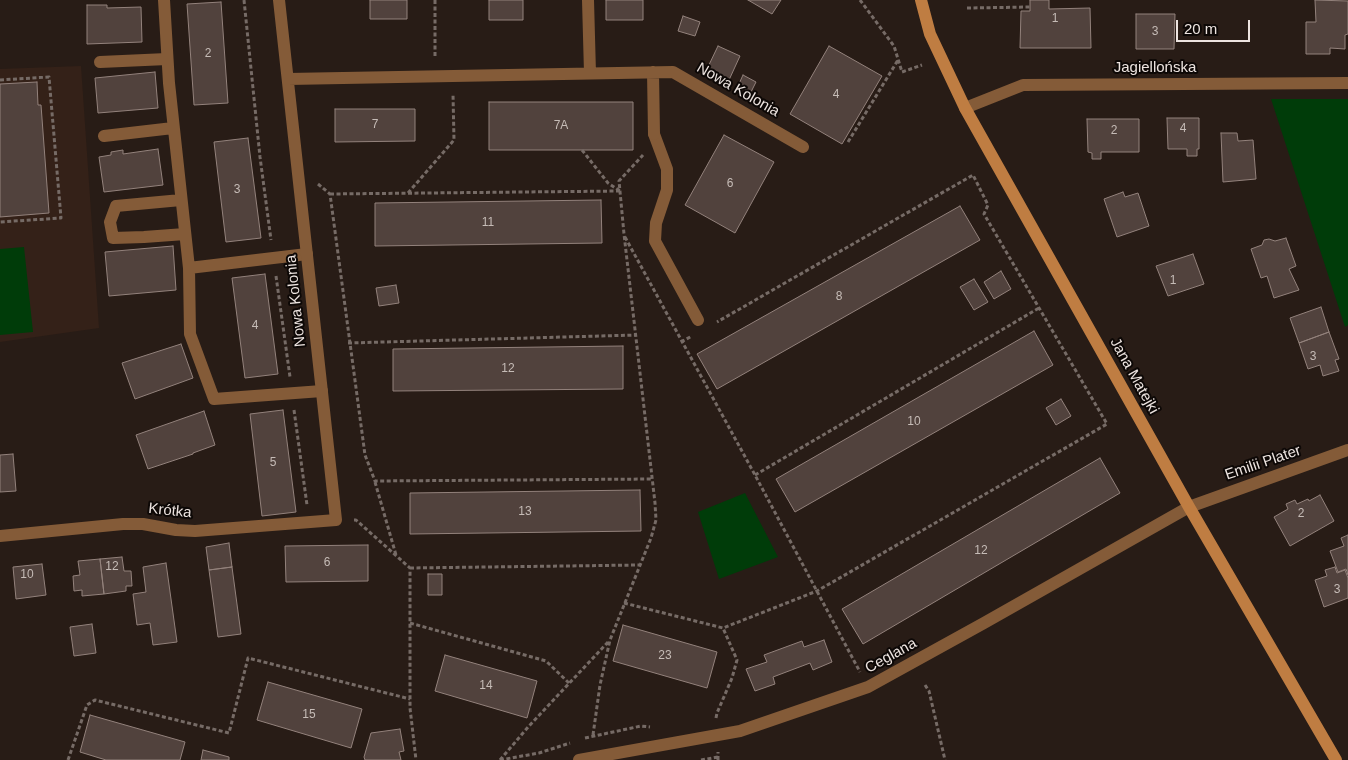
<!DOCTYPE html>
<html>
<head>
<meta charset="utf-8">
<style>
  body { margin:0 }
  #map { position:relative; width:1348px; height:760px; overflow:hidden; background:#281c16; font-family:Helvetica,sans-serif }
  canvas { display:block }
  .scale { position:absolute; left:1176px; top:20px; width:74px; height:22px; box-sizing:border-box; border:2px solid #ede4e0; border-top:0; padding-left:6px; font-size:15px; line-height:18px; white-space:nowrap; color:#ede4e0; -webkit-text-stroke:4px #0d0806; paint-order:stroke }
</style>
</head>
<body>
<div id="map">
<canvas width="1348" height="760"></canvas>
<div class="scale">20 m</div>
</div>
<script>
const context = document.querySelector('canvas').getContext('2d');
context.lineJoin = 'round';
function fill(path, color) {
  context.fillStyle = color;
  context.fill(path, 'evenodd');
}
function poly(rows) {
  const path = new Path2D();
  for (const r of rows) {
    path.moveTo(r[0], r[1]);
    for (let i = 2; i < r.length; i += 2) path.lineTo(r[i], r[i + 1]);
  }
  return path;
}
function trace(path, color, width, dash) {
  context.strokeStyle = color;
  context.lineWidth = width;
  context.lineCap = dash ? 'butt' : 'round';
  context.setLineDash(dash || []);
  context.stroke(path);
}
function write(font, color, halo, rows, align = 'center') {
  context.font = font + ' Helvetica,sans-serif';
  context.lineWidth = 4;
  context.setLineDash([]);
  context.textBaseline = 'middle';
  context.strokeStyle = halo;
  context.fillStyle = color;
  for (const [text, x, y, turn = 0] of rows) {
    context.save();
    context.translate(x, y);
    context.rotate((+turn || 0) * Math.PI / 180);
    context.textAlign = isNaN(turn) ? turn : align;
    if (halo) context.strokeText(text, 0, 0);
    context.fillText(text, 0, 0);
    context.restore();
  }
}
fill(poly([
  [81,66,99,328,0,342,0,69]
]), '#342118');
fill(poly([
  [1271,99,1348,99,1348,325,1345,327],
  [24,247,33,332,0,335,0,249],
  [745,493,778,557,719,579,698,512]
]), '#003c09');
const building = poly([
  [370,0,407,0,407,19,370,19,370,0],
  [489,0,523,0,523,20,489,20,489,0],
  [606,0,643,0,643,20,606,20,606,0],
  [748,0,781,0,772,14,748,0],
  [1030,0,1049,0,1049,9,1090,8,1091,48,1020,48,1021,11,1030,11,1030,0],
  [1315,0,1348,1,1348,34,1345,35,1345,49,1330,48,1330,54,1306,54,1306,22,1316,22,1315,0],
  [221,2,228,103,194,105,187,4,221,2],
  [87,5,107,5,107,8,141,7,142,42,87,44,87,5],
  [1136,14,1175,14,1174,49,1136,49,1136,14],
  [683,16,700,22,695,36,678,31,683,16],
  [718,46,740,56,729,80,707,69,718,46],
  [829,46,882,76,842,144,790,114,829,46],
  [155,72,158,108,98,113,95,78,155,72],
  [743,75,756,82,751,92,738,86,743,75],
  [37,82,38,105,41,105,49,213,0,217,0,84,37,82],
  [489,102,633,102,633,150,489,150,489,102],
  [335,109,415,109,415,141,335,142,335,109],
  [1167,118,1199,118,1199,149,1197,149,1197,156,1187,156,1187,149,1168,149,1167,118],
  [1087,119,1139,119,1139,152,1101,152,1101,159,1092,159,1092,153,1088,152,1087,119],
  [1221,133,1237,133,1238,141,1253,140,1256,179,1223,182,1221,133],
  [724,135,774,162,735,233,685,205,724,135],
  [248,138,261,238,226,242,214,142,248,138],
  [158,149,163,185,104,192,99,157,111,155,111,152,123,150,123,154,158,149],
  [1123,192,1125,197,1138,193,1149,226,1117,237,1104,199,1123,192],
  [601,200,602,243,375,246,375,203,601,200],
  [960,206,980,240,717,389,697,354,960,206],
  [1286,238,1296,266,1289,269,1299,290,1274,298,1267,276,1261,278,1251,249,1262,245,1264,240,1269,239,1275,241,1286,238],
  [173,246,176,290,109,296,105,252,173,246],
  [1193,254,1204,284,1168,296,1156,266,1193,254],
  [1001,271,1011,289,994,299,984,282,1001,271],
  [265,274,278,374,245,378,232,278,265,274],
  [974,279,988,302,974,310,960,287,974,279],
  [396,285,399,303,379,306,376,288,396,285],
  [1321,307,1329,332,1299,343,1290,318,1321,307],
  [1034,331,1053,365,795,512,776,479,1034,331],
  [1329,332,1339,359,1335,360,1339,371,1323,376,1320,365,1308,369,1299,343,1329,332],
  [181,344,193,378,135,399,122,363,181,344],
  [623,346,623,389,393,391,393,349,623,346],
  [1061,399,1071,416,1056,425,1046,408,1061,399],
  [283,410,296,512,262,516,250,414,283,410],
  [204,411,215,445,193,453,193,454,148,469,136,435,204,411],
  [13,454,16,491,0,492,0,455,13,454],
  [1100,458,1120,493,863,644,842,609,1100,458],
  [640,490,641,531,410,534,410,493,640,490],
  [1320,495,1334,521,1290,546,1274,517,1288,509,1286,504,1295,500,1297,504,1308,499,1309,501,1320,495],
  [1348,535,1348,575,1346,569,1338,572,1330,551,1344,546,1341,538,1348,535],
  [229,543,232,567,209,570,206,547,229,543],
  [368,545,368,581,286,582,285,546,368,545],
  [122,557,124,571,131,571,132,586,126,586,126,591,104,594,100,559,122,557],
  [100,559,104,594,82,596,82,590,74,591,73,576,80,575,78,561,100,559],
  [166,563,177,642,153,645,150,623,137,625,133,594,146,592,143,567,166,563],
  [42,564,46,595,16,599,13,567,42,564],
  [232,567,241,634,218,637,209,570,232,567],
  [1335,567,1337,573,1345,570,1348,578,1348,598,1324,607,1315,580,1327,576,1325,570,1335,567],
  [428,574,442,574,442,595,428,595,428,574],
  [92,624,96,653,74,656,70,627,92,624],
  [623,625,717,652,707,688,613,661,623,625],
  [824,640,832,662,813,670,810,663,773,677,775,684,755,691,746,669,767,662,764,655,802,641,804,647,824,640],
  [445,655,537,681,527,718,435,691,445,655],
  [268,682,362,709,351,748,257,720,268,682],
  [90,715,185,742,180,760,106,760,80,752,90,715],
  [400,729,404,751,399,752,401,760,365,760,364,757,371,733,400,729],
  [203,750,229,757,229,760,201,760,203,750]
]);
fill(building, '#51423d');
trace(building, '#93827c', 1);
trace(poly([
  [244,0,260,157,271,240],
  [435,0,435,58],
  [860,0,894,46,902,72,922,65],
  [967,8,1030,7],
  [0,80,49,77,61,218,0,222],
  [848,142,898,60],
  [582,150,608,183,620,191],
  [318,184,330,194,365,455,375,481,653,479],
  [408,193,454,140,453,94],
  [330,194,620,191],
  [625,237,755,475,860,672],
  [276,276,290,377],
  [681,342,692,336],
  [348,343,636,335],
  [294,410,307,505],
  [755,475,1039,308],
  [375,482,396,555],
  [354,520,356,520,410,568,410,708,416,760],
  [410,568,640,565],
  [624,603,723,628,817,591,1107,424,984,214,988,205,973,175,717,322],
  [410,623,546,661,569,683],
  [925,685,929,691,945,760],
  [716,718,717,713,732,678,737,660,723,628],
  [593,735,600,685,610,640,651,538,656,520,655,503,624,234,619,181,643,155],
  [585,738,641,726,650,727],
  [68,760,87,705,95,700,229,733,248,658,410,699],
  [500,760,539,753,570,743],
  [500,760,529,726,609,641],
  [701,760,718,757],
  [718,760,718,752]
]), '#766b66', 3, [4, 2.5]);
trace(poly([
  [164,0,169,83,189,268,190,334,214,399,322,391],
  [100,62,167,59],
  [654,134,667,169,667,190,656,223,655,241,698,320],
  [104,136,173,128],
  [181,200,116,206,110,222,113,238,144,237,185,234],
  [189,268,307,254]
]), '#845b38', 12);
trace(poly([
  [588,0,590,73],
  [653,72,654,134],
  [288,79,673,72,803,147],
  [965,108,1023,85,1348,83],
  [0,536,123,524,143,524,176,530,195,531,336,520,279,0],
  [579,760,740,731,868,687,984,623,1189,507,1348,450]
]), '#845b38', 12);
trace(poly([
  [921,0,930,34,965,108,1189,507,1336,760]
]), '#bf7d42', 12);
write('12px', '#c6bcb7', null, [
  ["1",1055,19],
  ["3",1155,32],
  ["2",208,54],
  ["4",836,95],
  ["7",375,125],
  ["7A",561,126],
  ["4",1183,129],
  ["2",1114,131],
  ["6",730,184],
  ["3",237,190],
  ["11",488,223],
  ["1",1173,281],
  ["8",839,297],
  ["4",255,326],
  ["3",1313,357],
  ["12",508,369],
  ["10",914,422],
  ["5",273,463],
  ["13",525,512],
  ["2",1301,514],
  ["12",981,551],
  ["6",327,563],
  ["12",112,567],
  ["10",27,575],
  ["3",1337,590],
  ["23",665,656],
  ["14",486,686],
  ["15",309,715]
]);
write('15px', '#ede4e0', '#0d0806', [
  ["Jagiellońska",1155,68],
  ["Nowa Kolonia",738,90,30],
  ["Nowa Kolonia",296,301,-96],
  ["Jana Matejki",1134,376,61],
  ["Emilii Plater",1263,463,-19],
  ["Krótka",170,511,6],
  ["Ceglana",891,656,-29]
]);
</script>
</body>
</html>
